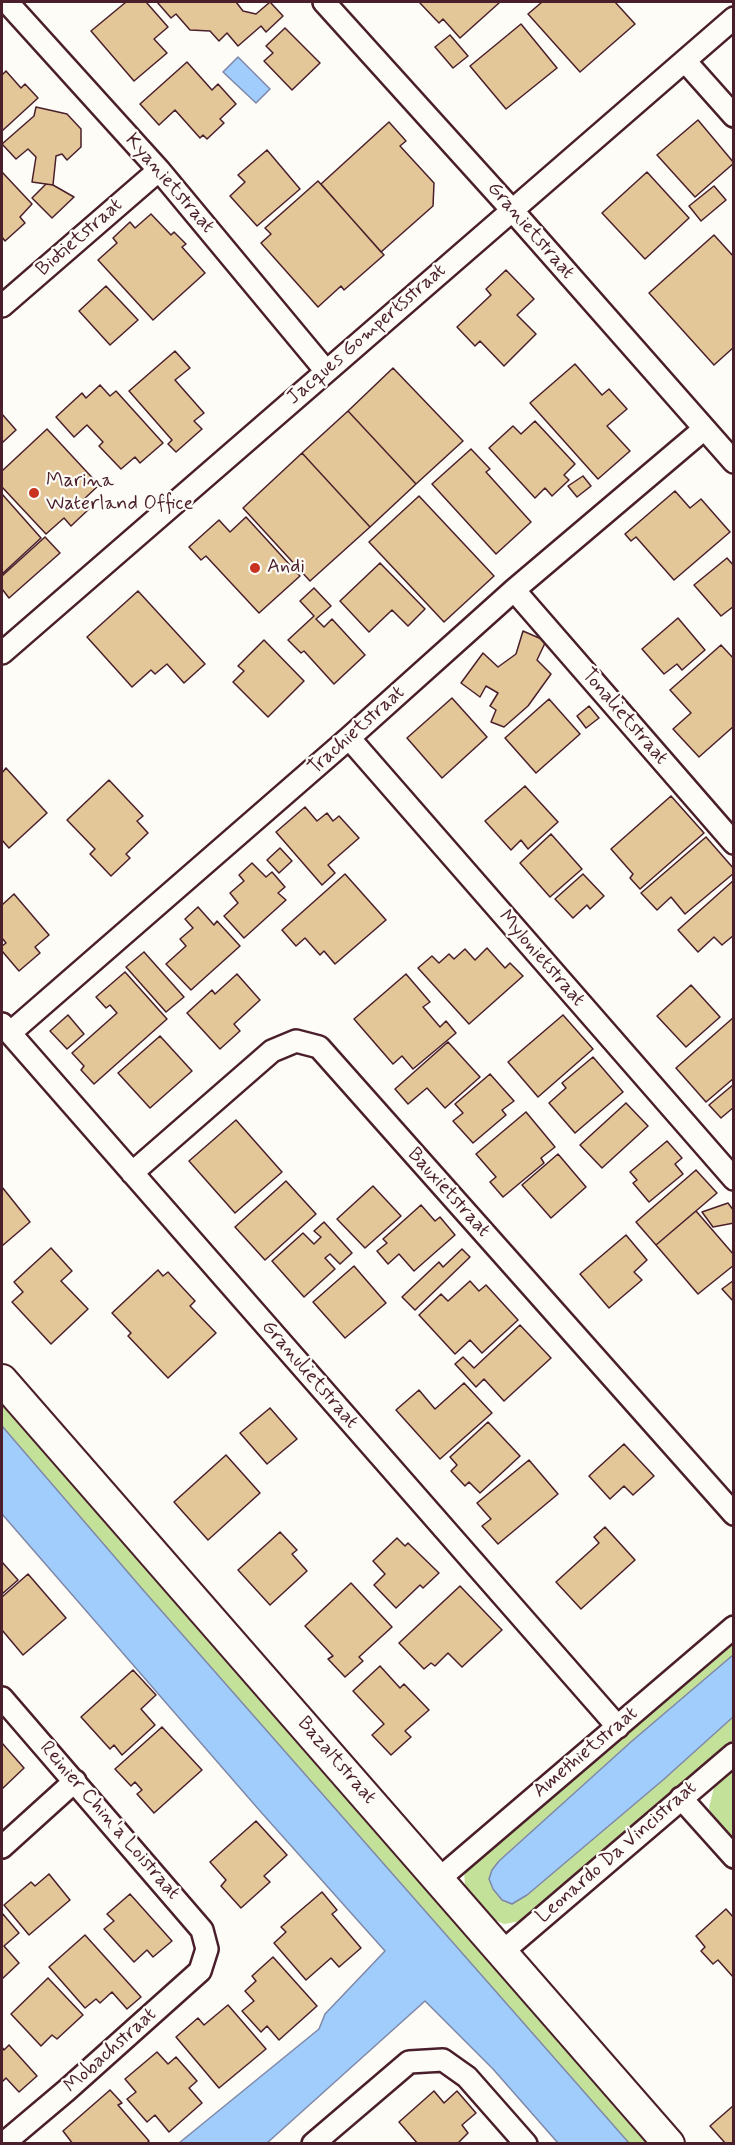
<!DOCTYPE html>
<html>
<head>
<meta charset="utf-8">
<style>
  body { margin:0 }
  #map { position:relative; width:735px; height:2145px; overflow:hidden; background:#fdfcf7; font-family:Mynerve,sans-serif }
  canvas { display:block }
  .frame { position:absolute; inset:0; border:3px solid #4a1f2b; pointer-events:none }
</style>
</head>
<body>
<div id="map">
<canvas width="735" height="2145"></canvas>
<div class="frame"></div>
</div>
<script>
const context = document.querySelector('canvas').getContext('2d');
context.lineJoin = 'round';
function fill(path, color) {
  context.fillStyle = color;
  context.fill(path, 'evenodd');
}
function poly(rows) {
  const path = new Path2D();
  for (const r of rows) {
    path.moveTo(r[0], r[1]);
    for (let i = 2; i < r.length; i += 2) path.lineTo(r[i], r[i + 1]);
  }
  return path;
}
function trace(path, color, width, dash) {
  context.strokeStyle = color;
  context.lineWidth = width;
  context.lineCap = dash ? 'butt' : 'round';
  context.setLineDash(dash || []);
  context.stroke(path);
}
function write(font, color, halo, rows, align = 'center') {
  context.font = font + ' Mynerve,sans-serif';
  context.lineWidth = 4.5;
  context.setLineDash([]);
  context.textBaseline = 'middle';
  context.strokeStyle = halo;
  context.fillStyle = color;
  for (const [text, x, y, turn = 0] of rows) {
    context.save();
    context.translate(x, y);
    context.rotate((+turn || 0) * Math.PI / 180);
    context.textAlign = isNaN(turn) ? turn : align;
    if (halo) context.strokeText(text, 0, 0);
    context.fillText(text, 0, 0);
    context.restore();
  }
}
fill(poly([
  [2,1398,654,2143,629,2143,144,1591,2,1426],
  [733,1638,733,1655,632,1741,499,1861,527,1895,663,1780,733,1717,733,1740,521,1921,504,1924,493,1919,465,1886,464,1870],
  [733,1771,733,1842,713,1819,709,1808,714,1787]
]), '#c4e199');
const water = poly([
  [238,57,270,89,256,103,223,72,238,57],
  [2,1426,144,1591,629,2143,558,2143,493,2069,425,2001,267,2143,179,2143,319,2029,325,2014,385,1951,260,1811,2,1514,2,1426],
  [733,1655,733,1717,663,1780,527,1895,512,1904,502,1900,493,1889,489,1879,492,1870,499,1861,632,1741,733,1655]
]);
fill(water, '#a0cdfb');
trace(water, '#7e87a8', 1.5);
const building = poly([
  [126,2,146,2,168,27,154,39,167,53,134,81,91,31,126,2],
  [157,2,236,2,243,11,256,14,270,2,283,16,266,32,261,26,238,46,227,33,219,41,210,31,190,30,176,14,171,18,157,2],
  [419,2,498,2,499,3,460,38,443,19,439,23,419,2],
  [542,2,615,2,635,24,580,72,528,14,542,2],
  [521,24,557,68,506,109,470,66,521,24],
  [285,28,320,63,292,90,264,61,273,53,266,46,285,28],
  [450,35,468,56,453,68,435,47,450,35],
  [187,62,212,90,218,84,236,104,220,119,224,123,207,139,203,135,200,138,175,110,159,125,140,104,187,62],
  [6,71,21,88,25,84,38,98,2,131,2,75,6,71],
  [36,107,67,114,81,129,81,147,67,160,62,154,56,156,53,185,32,182,36,157,28,149,16,159,2,144,34,116,36,107],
  [698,120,734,163,695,197,657,155,698,120],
  [389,122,406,141,400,146,434,183,433,206,381,252,321,184,389,122],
  [267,150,300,189,257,226,230,196,245,182,238,175,267,150],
  [2,172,32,204,20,217,25,223,5,241,2,237,2,172],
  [647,172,689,218,645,259,602,213,647,172],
  [318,181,384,255,344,290,341,286,318,307,261,243,271,234,265,228,318,181],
  [46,184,53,185,74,197,52,218,32,198,46,184],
  [714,186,726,200,701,221,689,206,714,186],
  [151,214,171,235,174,232,186,244,182,247,205,273,153,320,98,260,117,243,113,238,130,222,135,228,151,214],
  [714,235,734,257,734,347,714,365,649,293,714,235],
  [506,270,534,299,517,315,536,334,504,366,480,341,475,346,457,327,491,295,486,289,506,270],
  [106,286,138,320,110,345,79,311,106,286],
  [175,351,190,368,175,380,204,413,194,421,202,429,176,452,168,444,172,440,129,391,175,351],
  [575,364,602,395,609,389,627,409,607,426,630,451,598,479,530,403,575,364],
  [393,368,463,441,416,484,348,411,393,368],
  [100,385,110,396,116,391,163,443,140,463,135,457,121,469,99,446,103,442,87,425,74,437,56,417,82,393,86,398,100,385],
  [348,411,416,484,370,527,302,453,348,411],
  [2,414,16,430,2,443,2,414],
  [535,421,575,464,564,475,569,480,552,496,545,488,535,498,489,448,513,426,521,434,535,421],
  [47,429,99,485,82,501,89,509,71,526,64,518,46,534,2,487,2,471,47,429],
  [471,449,490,469,486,472,531,522,496,554,432,484,471,449],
  [302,453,370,527,310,581,243,508,302,453],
  [583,476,591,486,577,497,568,486,583,476],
  [675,491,690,508,701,499,730,532,674,580,636,537,631,541,625,534,675,491],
  [2,494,41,538,2,574,2,494],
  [419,496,494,576,444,622,369,542,419,496],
  [246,517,300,576,259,613,206,556,201,560,189,547,219,520,230,532,246,517],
  [45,537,60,553,9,598,2,589,2,576,45,537],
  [727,558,734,566,734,606,721,616,694,585,727,558],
  [380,563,425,609,408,626,392,610,369,632,340,601,380,563],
  [314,588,331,606,316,619,324,627,332,619,365,655,334,684,304,651,301,653,288,640,314,616,300,601,314,588],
  [138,591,205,664,184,683,167,664,155,674,151,670,132,687,87,637,138,591],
  [678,618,705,650,682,670,677,664,664,674,642,649,678,618],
  [523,631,546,641,537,660,551,674,528,706,504,727,491,722,496,710,490,706,498,693,486,686,480,697,461,683,483,653,498,667,516,654,523,631],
  [264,640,304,681,268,717,233,682,244,671,238,666,264,640],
  [721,645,734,659,734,726,699,757,673,729,691,713,670,690,721,645],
  [452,698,487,737,442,778,407,738,452,698],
  [549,699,580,734,536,773,505,738,549,699],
  [589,706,599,718,586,728,577,716,589,706],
  [6,768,47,813,9,848,2,840,2,773,6,768],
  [109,780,143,816,137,821,148,833,126,854,130,858,111,876,90,854,95,849,67,820,109,780],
  [525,786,558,822,528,849,521,840,511,850,485,821,525,786],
  [671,796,704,833,640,889,630,878,633,874,611,849,671,796],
  [305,807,317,821,327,813,333,821,339,816,359,838,328,865,335,873,322,885,276,832,305,807],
  [551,834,582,869,550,897,520,863,551,834],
  [706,837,734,869,734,873,685,914,671,897,657,910,641,893,706,837],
  [280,848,292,861,279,873,267,860,280,848],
  [252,863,266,877,272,872,285,887,278,893,286,900,244,938,224,916,238,903,230,893,244,881,239,875,252,863],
  [345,874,386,920,335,964,324,951,320,955,305,938,296,946,282,930,345,874],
  [583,874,604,896,590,909,587,905,573,918,555,899,583,874],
  [734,880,734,935,722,945,714,937,698,952,678,930,734,880],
  [14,894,49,935,35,947,40,953,19,971,2,951,2,946,6,943,2,938,2,905,14,894],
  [198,907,214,925,217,921,240,946,191,990,166,964,186,946,180,939,193,928,185,919,198,907],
  [487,948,505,968,510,963,523,976,469,1024,418,968,432,956,439,963,449,954,454,959,465,949,475,960,487,948],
  [144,952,184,997,166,1012,126,967,144,952],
  [125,972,167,1019,94,1084,81,1070,84,1066,72,1053,117,1013,110,1005,106,1008,96,997,125,972],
  [237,974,260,1000,234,1024,240,1031,220,1049,187,1013,212,990,215,994,237,974],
  [406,974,430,1002,423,1007,440,1027,446,1021,456,1033,413,1069,402,1056,393,1064,354,1019,406,974],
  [691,985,720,1017,686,1047,657,1016,691,985],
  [68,1015,84,1034,67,1049,50,1031,68,1015],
  [563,1015,593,1049,538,1097,508,1062,563,1015],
  [734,1017,734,1078,706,1102,676,1068,734,1017],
  [160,1036,192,1071,150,1108,118,1073,160,1036],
  [448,1042,480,1077,445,1108,427,1088,408,1104,395,1089,448,1042],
  [593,1057,623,1092,575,1133,549,1103,566,1088,562,1083,593,1057],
  [490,1074,514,1101,502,1110,506,1115,473,1143,453,1121,463,1113,455,1104,490,1074],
  [734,1084,734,1107,721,1118,709,1105,734,1084],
  [626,1103,648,1126,602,1168,580,1145,626,1103],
  [526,1112,555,1147,541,1158,544,1163,503,1197,490,1182,496,1177,476,1154,526,1112],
  [236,1120,282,1172,235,1213,189,1161,236,1120],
  [667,1141,682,1158,675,1164,683,1174,649,1202,633,1183,637,1180,630,1172,667,1141],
  [558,1154,586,1187,551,1218,522,1185,558,1154],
  [696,1170,717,1193,656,1245,636,1222,696,1170],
  [286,1181,316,1214,265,1260,235,1227,286,1181],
  [373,1186,401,1216,365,1248,337,1219,373,1186],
  [2,1187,30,1222,2,1246,2,1187],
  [728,1203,734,1211,734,1223,713,1227,702,1212,728,1203],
  [421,1205,435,1221,440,1217,455,1235,414,1271,399,1254,388,1264,377,1251,387,1243,383,1239,421,1205],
  [696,1211,734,1255,734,1265,698,1294,656,1245,696,1211],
  [324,1222,352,1253,340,1264,330,1254,325,1258,335,1269,304,1297,272,1261,303,1233,314,1244,321,1237,314,1231,324,1222],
  [626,1235,647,1260,634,1272,642,1280,609,1308,580,1274,626,1235],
  [51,1248,72,1271,61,1281,88,1309,51,1344,12,1302,23,1292,14,1282,51,1248],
  [462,1249,470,1257,415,1310,402,1297,439,1262,443,1267,462,1249],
  [354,1266,386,1303,345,1338,313,1302,354,1266],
  [158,1270,163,1276,168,1272,195,1301,190,1306,216,1333,168,1378,128,1336,131,1333,112,1313,158,1270],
  [734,1280,734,1302,722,1289,734,1280],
  [470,1281,479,1291,486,1285,518,1320,482,1353,470,1340,455,1354,419,1315,441,1294,448,1301,470,1281],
  [520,1325,551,1358,504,1401,484,1379,476,1387,455,1364,463,1357,474,1368,520,1325],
  [464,1383,492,1413,440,1459,396,1410,419,1390,435,1409,464,1383],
  [270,1408,297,1439,267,1464,240,1433,270,1408],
  [488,1422,520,1456,480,1493,469,1482,465,1486,451,1471,457,1465,450,1457,488,1422],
  [624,1444,654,1476,633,1495,624,1486,610,1499,589,1476,624,1444],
  [226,1455,260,1493,208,1540,174,1502,226,1455],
  [529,1460,558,1494,498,1544,482,1526,491,1519,477,1503,529,1460],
  [605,1527,635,1560,581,1609,556,1582,599,1543,594,1537,605,1527],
  [280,1532,297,1550,292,1554,307,1571,270,1605,238,1570,280,1532],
  [397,1538,405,1546,408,1543,439,1573,423,1588,420,1585,396,1608,374,1585,385,1574,373,1561,397,1538],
  [2,1562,18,1580,2,1594,2,1562],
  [28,1574,66,1618,23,1655,2,1630,2,1597,28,1574],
  [351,1583,392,1627,359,1657,363,1661,345,1677,328,1659,333,1656,305,1626,351,1583],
  [460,1586,502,1630,462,1667,448,1653,435,1666,431,1663,424,1669,399,1643,460,1586],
  [380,1666,400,1688,404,1684,429,1710,405,1731,411,1737,391,1755,372,1735,384,1724,353,1691,380,1666],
  [133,1670,156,1695,141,1709,155,1725,122,1755,114,1745,110,1749,81,1717,133,1670],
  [162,1727,202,1770,154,1813,137,1794,142,1790,135,1782,131,1786,115,1769,162,1727],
  [2,1743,24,1768,2,1789,2,1743],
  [256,1821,287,1855,264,1876,270,1882,241,1908,221,1886,226,1880,210,1862,256,1821],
  [49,1874,70,1900,29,1935,4,1905,31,1882,35,1886,49,1874],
  [322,1892,337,1910,332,1914,361,1948,339,1967,331,1958,306,1980,274,1943,286,1932,281,1927,322,1892],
  [130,1894,172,1941,153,1957,147,1950,134,1962,104,1929,114,1921,107,1914,130,1894],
  [726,1909,734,1918,734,1978,718,1960,713,1964,701,1951,705,1947,696,1936,726,1909],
  [2,1913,19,1933,4,1946,19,1963,2,1979,2,1913],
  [85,1935,141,1997,127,2009,112,1992,100,2003,96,1999,85,2008,49,1967,85,1935],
  [273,1957,317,2006,279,2040,267,2026,261,2032,242,2011,254,2001,245,1991,256,1981,252,1976,273,1957],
  [48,1978,83,2015,57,2039,52,2035,41,2046,11,2014,48,1978],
  [228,2005,266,2049,219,2088,176,2037,198,2018,204,2025,228,2005],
  [9,2045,37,2076,19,2092,6,2078,2,2082,2,2047,4,2050,9,2045],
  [157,2052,168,2064,176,2057,197,2081,189,2088,202,2103,169,2132,155,2115,147,2122,127,2099,136,2092,125,2079,157,2052],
  [110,2090,122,2103,118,2105,149,2141,146,2144,73,2144,63,2131,110,2090],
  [434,2091,444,2103,457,2091,476,2113,462,2125,468,2133,457,2144,418,2144,399,2122,434,2091],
  [734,2105,734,2144,726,2144,710,2126,734,2105]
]);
fill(building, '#e3c798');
trace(building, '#4a1f2b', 1.5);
const street = poly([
  [7,2,159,170,326,371],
  [324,2,512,210,734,462],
  [685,61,734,116],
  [2,306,159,170],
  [514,590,734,843],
  [2,653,734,18],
  [349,738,734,1179],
  [2,1024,618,1727],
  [10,1033,349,738,514,590,704,429],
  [132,1173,272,1051,296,1041,319,1047,734,1514],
  [2,1698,202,1930,207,1949,200,1971,67,2090,3,2144],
  [681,1798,734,1857],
  [2,1847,75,1781],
  [439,1879,734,1627],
  [501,1953,734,1754],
  [313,2144,409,2062,443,2060,467,2077,526,2144]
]);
const secondary = poly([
  [2,1380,669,2144]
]);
trace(street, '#4a1f2b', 26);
trace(secondary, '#4a1f2b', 34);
trace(street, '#fdfcf7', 21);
trace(secondary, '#fdfcf7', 30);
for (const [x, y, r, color] of [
  [34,493,6,"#c8321e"],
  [255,568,6,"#c8321e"]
]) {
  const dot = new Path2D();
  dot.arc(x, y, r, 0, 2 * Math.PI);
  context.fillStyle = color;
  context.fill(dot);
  trace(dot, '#fdfcf7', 2);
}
write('20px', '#4a1f2b', '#fdfcf7', [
  ["Kyanietstraat",169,184,49],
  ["Granietstraat",530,231,49],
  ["Biotietstraat",80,238,-41],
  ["Jacques Gompertsstraat",367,335,-41],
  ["Tonalietstraat",624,717,49],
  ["Trachietstraat",357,731,-42],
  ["Mylonietstraat",541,959,49],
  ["Bauxietstraat",448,1193,48],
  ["Granulietstraat",309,1375,49],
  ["Amethietstraat",586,1753,-40],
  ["Bazaltstraat",336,1761,49],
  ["Reinier Chin'a Loistraat",109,1821,49],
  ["Leonardo Da Vincistraat",617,1853,-41],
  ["Mobachstraat",111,2051,-42]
]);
write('20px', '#4a1f2b', '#fdfcf7', [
  ["Marina",46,482],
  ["Waterland Office",46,505],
  ["Andi",267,568]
], 'left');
</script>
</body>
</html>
